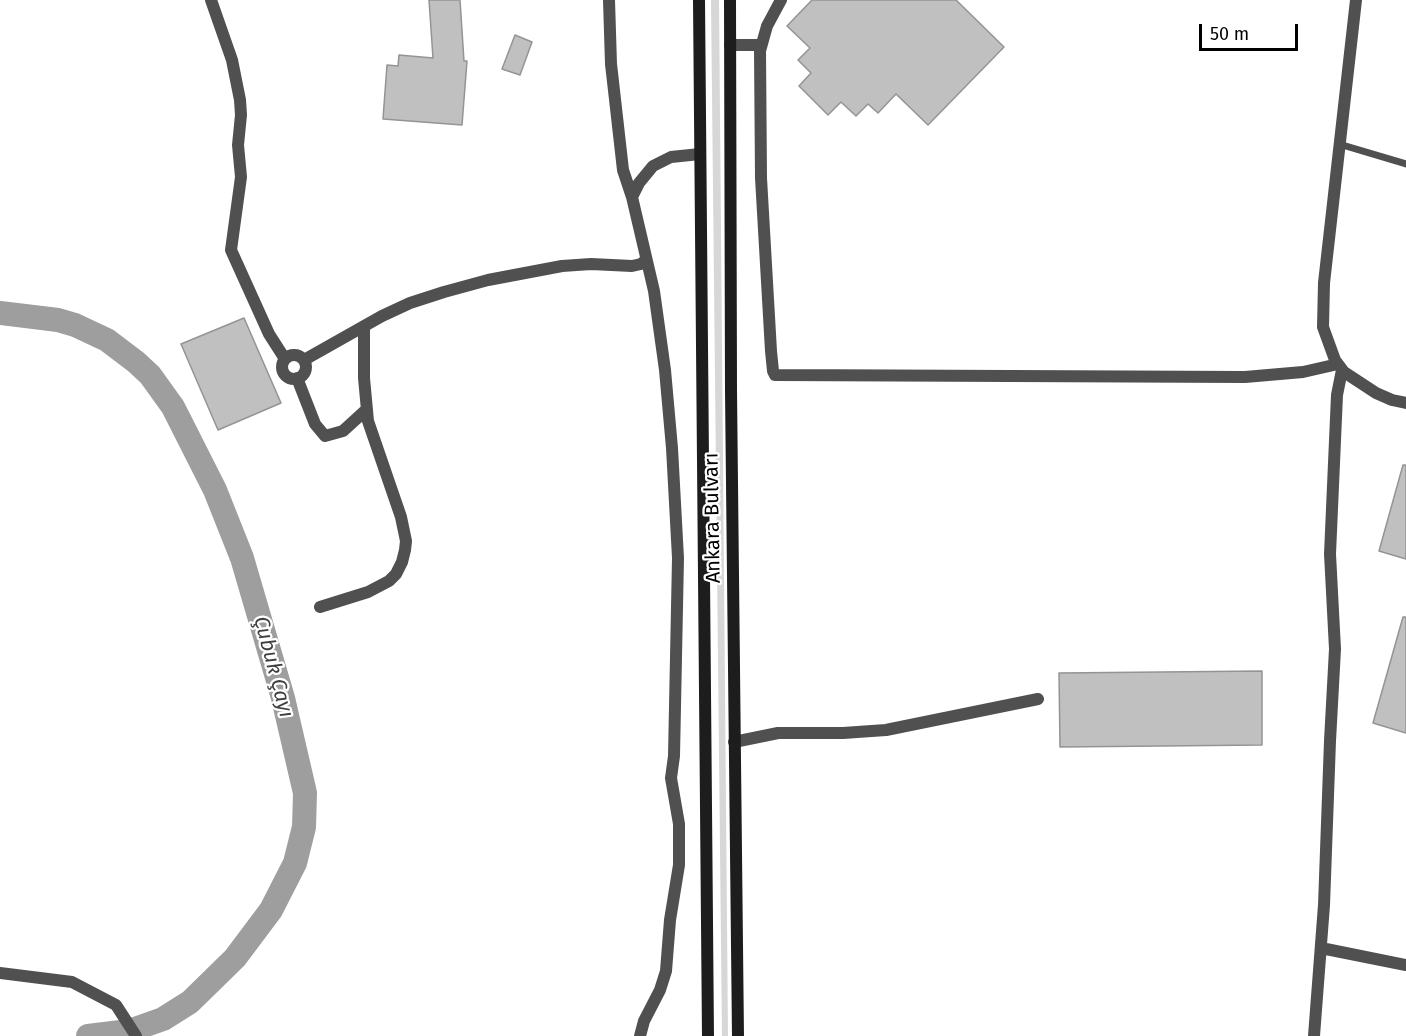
<!DOCTYPE html>
<html>
<head>
<meta charset="utf-8">
<style>
  body { margin:0 }
  #map { position:relative; width:1406px; height:1036px; overflow:hidden; background:#fff; font-family:"Fira Sans",sans-serif }
  canvas { display:block }
  .scale { position:absolute; left:1199px; top:24px; width:99px; height:27px; box-sizing:border-box; border:3px solid #000; border-top:0; padding-left:8px; font-size:18px; line-height:21px; white-space:nowrap; color:#000; -webkit-text-stroke:4px #fff; paint-order:stroke }
</style>
</head>
<body>
<div id="map">
<canvas width="1406" height="1036"></canvas>
<div class="scale">50 m</div>
</div>
<script>
const context = document.querySelector('canvas').getContext('2d');
context.lineJoin = 'round';
function fill(path, color) {
  context.fillStyle = color;
  context.fill(path, 'evenodd');
}
function poly(rows) {
  const path = new Path2D();
  for (const r of rows) {
    if (r.length === 3) {
      path.moveTo(r[0] + r[2], r[1]);
      path.arc(r[0], r[1], r[2], 0, 2 * Math.PI);
      continue;
    }
    path.moveTo(r[0], r[1]);
    for (let i = 2; i < r.length; i += 2) path.lineTo(r[i], r[i + 1]);
  }
  return path;
}
function trace(path, color, width, dash) {
  context.strokeStyle = color;
  context.lineWidth = width;
  context.lineCap = dash ? 'butt' : 'round';
  context.setLineDash(dash || []);
  context.stroke(path);
}
function write(font, color, halo, rows, align = 'center') {
  context.font = font + ' "Fira Sans",sans-serif';
  context.lineWidth = 4.5;
  context.setLineDash([]);
  context.textBaseline = 'middle';
  context.strokeStyle = halo;
  context.fillStyle = color;
  for (const [text, x, y, turn = 0] of rows) {
    context.save();
    context.translate(x, y);
    context.rotate((+turn || 0) * Math.PI / 180);
    context.textAlign = isNaN(turn) ? turn : align;
    if (halo) context.strokeText(text, 0, 0);
    context.fillText(text, 0, 0);
    context.restore();
  }
}
fill(poly([
  [711,0,719,0,728,1036,722,1036]
]), '#d7d7d7');
trace(poly([
  [0,313,58,320,75,325,107,340,136,362,150,375,173,407,215,490,242,558,283,698,305,793,304,827,295,863,271,910,235,958,190,1002,163,1019,129,1031,88,1036]
]), '#9e9e9e', 24);
const building = poly([
  [429,0,460,0,464,61,467,61,462,125,383,119,387,65,398,66,399,55,433,58,429,0],
  [812,0,956,0,1004,47,928,125,896,94,878,113,868,104,856,116,841,102,828,115,799,86,811,73,798,60,810,48,787,26,812,0],
  [515,35,532,42,520,75,502,69,515,35],
  [244,318,281,403,218,430,181,344,244,318],
  [1403,465,1406,465,1406,559,1379,551,1403,465],
  [1403,617,1406,617,1406,733,1373,723,1403,617],
  [1262,671,1262,745,1060,747,1059,673,1262,671]
]);
fill(building, '#c0c0c0');
trace(building, '#949494', 1.5);
trace(poly([
  [1339,144,1406,164]
]), '#505050', 7);
trace(poly([
  [211,0,232,60,240,100,241,115,238,145,241,177,231,250,269,334,285,359],
  [609,0,611,64,623,170,632,197,654,291,665,370,672,448,678,558,674,756,671,778,679,824,679,865,670,920,666,971,660,990,644,1021,640,1036],
  [781,0,767,26,760,51,761,178,771,351,773,371,775,375,1245,377,1303,372,1338,364],
  [1356,0,1324,283,1323,327,1335,360,1344,372,1376,393,1392,400,1406,403],
  [730,45,761,45],
  [632,197,639,183,653,166,671,157,700,154],
  [294,367,12],
  [304,360,382,316,410,303,444,292,488,280,562,266,591,264,632,266,641,264,646,260],
  [297,378,315,424,325,436,343,431,366,410],
  [320,607,368,592,389,581,396,574,402,562,405,550,406,541,401,517,368,421,364,378,364,326],
  [734,742,778,733,843,733,886,730,1038,699],
  [1321,948,1406,965],
  [0,973,72,982,116,1005,136,1036],
  [1314,1036,1324,905,1330,741,1335,649,1330,554,1337,395,1342,370]
]), '#505050', 12);
trace(poly([
  [699,0,708,1036],
  [730,0,731,391,738,1036]
]), '#1d1d1d', 12);
write('20px', '#000', '#fff', [
  ["Ankara Bulvarı",713,518,-91]
]);
write('italic 21px', '#3f3f3f', '#fff', [
  ["Çubuk Çayı",273,667,75]
]);
</script>
</body>
</html>
